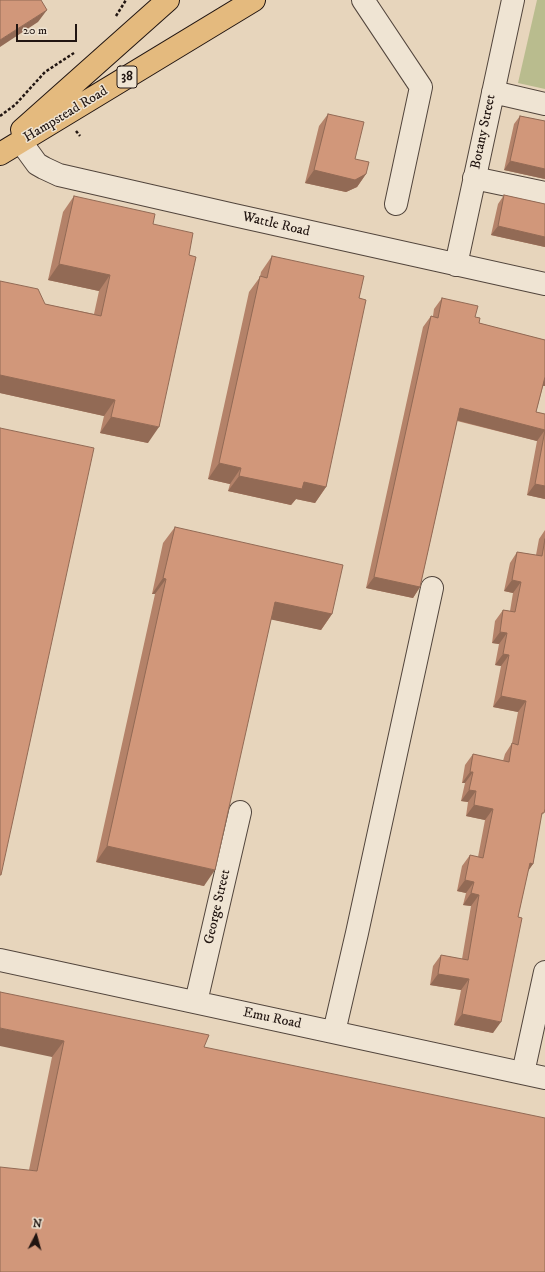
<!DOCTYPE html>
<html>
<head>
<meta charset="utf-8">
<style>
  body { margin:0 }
  #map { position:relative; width:545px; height:1272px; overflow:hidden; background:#e7d5bc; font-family:"IM FELL DW Pica",serif }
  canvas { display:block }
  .north { position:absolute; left:16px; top:1216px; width:40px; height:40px; -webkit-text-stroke:3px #efe4d3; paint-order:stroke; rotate:6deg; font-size:11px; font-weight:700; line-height:16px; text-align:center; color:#211511 }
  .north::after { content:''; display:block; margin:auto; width:14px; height:18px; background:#211511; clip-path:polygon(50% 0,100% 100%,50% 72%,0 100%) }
  .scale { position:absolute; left:16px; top:24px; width:61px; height:18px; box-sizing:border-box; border:2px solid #211511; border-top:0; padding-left:5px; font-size:12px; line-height:14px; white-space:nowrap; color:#211511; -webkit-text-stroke:3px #efe4d3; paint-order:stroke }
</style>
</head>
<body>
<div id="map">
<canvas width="545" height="1272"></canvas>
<div class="north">N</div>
<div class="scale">20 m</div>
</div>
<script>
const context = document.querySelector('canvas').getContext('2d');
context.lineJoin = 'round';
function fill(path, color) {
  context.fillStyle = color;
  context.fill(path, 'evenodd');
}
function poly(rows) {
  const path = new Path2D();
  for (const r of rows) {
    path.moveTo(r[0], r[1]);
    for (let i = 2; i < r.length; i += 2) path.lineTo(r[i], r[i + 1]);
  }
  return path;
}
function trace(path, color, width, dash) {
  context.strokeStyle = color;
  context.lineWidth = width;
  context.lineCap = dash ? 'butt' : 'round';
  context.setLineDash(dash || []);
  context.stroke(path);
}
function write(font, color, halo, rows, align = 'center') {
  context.font = font + ' "IM FELL DW Pica",serif';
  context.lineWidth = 3;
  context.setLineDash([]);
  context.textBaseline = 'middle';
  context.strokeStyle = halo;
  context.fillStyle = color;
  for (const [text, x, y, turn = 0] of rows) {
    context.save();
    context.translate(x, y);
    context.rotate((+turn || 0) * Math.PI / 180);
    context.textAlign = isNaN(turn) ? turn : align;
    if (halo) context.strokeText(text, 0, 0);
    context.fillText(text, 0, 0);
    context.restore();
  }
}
fill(poly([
  [537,0,545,0,545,89,518,83]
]), '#b9bc8e');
const minor = poly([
  [363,0,421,87,396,204],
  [493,92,545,104],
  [21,142,37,164,44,168,59,175,234,215,545,284],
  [474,178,545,193],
  [456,265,513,0],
  [0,960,545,1078],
  [196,1002,240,812],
  [334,1032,357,933,432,588],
  [523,1073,545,972]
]);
const major = poly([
  [22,130,168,0],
  [0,154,254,0]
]);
trace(minor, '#52453c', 24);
trace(major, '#211511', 24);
trace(poly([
  [116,16,126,0],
  [0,116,15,105,45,72,74,53],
  [76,131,80,136]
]), '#211511', 2.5, [3, 2]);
trace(minor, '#efe4d3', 22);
trace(major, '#e4ba7e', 22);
fill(poly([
  [328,114,355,159,366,174,357,187,346,192,305,183,319,126],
  [520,116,545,121,545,179,504,170,514,124],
  [504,195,545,204,545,247,491,235,498,204],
  [74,196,153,224,148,443,100,433,104,416,0,393,0,281,45,304,94,314,99,291,48,280,63,212],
  [272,256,359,298,326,487,315,503,296,499,291,505,228,491,230,484,208,479,249,292,260,277,261,272],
  [442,298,475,317,479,323,545,340,545,386,543,386,536,412,545,414,545,499,527,495,537,441,457,421,420,587,413,598,366,588,423,327,431,316,433,316,434,309],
  [175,527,332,614,321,630,271,619,204,886,96,862,155,594,152,594,163,543],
  [545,530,545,809,541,817,533,864,528,871,493,1033,454,1025,461,990,430,985,433,966,441,955,462,959,471,906,463,905,466,893,457,891,462,866,470,855,478,857,485,820,466,816,468,802,461,801,465,783,462,783,465,765,473,754,503,761,505,754,512,743,518,712,493,707,501,666,495,665,499,644,492,643,495,621,503,610,510,611,513,593,504,591,510,563,517,552,536,555,539,539],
  [0,992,204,1047,545,1272,29,1170,52,1057]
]), '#b48269');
fill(poly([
  [47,10,38,22,0,47,0,40],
  [510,161,545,169,545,179,504,170],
  [314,170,366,174,357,187,346,192,305,183],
  [498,226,545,237,545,247,491,235],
  [59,264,110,275,99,291,48,280],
  [0,375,115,400,104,416,0,393],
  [545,375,545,386,538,385],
  [460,408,545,430,537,441,452,419],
  [111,417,159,427,148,443,100,433],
  [219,463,241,468,230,484,208,479],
  [239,476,304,482,326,487,315,503,296,499,291,505,228,491],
  [535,484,545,486,545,499,527,495],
  [374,577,420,587,413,598,366,588],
  [163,578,166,579,155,594,152,594],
  [512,580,521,582,513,593,504,591],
  [275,602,332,614,321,630,264,618],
  [500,632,507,633,499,644,492,643],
  [503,654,509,655,501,666,495,665],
  [501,696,526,701,518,712,493,707],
  [470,772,473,772,465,783,462,783],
  [469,790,476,791,468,802,461,801],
  [474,805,493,809,485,820,466,816],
  [107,846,215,870,204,886,96,862],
  [530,863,533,864,525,875],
  [465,880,474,882,466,893,457,891],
  [471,893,479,895,471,906,463,905],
  [438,974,469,979,461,990,430,985],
  [462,1014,501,1022,493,1033,454,1025],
  [0,1028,64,1041,52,1057,0,1046]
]), '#926a55');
const building = poly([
  [0,0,41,0,47,10,0,40,0,0],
  [328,114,364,122,355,159,369,162,366,174,355,180,314,170,328,114],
  [520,116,545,121,545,169,510,161,520,116],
  [504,195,545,204,545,237,498,226,504,195],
  [74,196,155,214,153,224,193,233,189,255,196,257,159,427,111,417,115,400,0,375,0,281,38,289,45,304,101,316,110,275,59,264,74,196],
  [272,256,364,276,359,298,366,300,326,487,304,482,302,489,239,476,241,468,219,463,260,276,267,278,272,256],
  [442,298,478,306,475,317,480,318,479,323,545,340,545,377,536,412,545,414,545,486,535,484,545,430,460,408,420,587,374,577,431,316,438,318,442,298],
  [0,428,94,448,1,875,0,875,0,428],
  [175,527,343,565,332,614,275,602,215,870,107,846,166,579,163,578,175,527],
  [545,539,545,809,544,813,542,813,533,864,530,863,518,917,522,918,501,1022,462,1014,469,979,438,974,441,955,468,960,479,895,471,893,474,882,465,880,470,855,483,858,493,809,474,805,476,791,469,790,473,772,470,772,473,754,509,762,512,743,518,745,526,701,501,696,509,655,503,654,507,633,500,632,503,610,515,612,521,582,512,580,517,552,542,556,545,539],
  [0,992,209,1035,204,1047,545,1118,545,1272,0,1272,0,1167,37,1171,64,1041,0,1028,0,992]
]);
fill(building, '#d1977a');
trace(building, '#926a55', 1);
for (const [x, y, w] of [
  [127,77,20]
]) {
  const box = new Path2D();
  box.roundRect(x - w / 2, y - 11, w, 22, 3);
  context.fillStyle = '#efe4d3';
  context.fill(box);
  trace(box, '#211511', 1);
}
write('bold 13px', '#211511', null, [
  ["38",127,77]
]);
write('14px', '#211511', '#efe4d3', [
  ["Hampstead Road",66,115,-31],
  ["Botany Street",484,132,-78],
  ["Wattle Road",276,225,13],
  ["George Street",218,907,-77],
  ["Emu Road",272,1019,12]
]);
</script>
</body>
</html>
